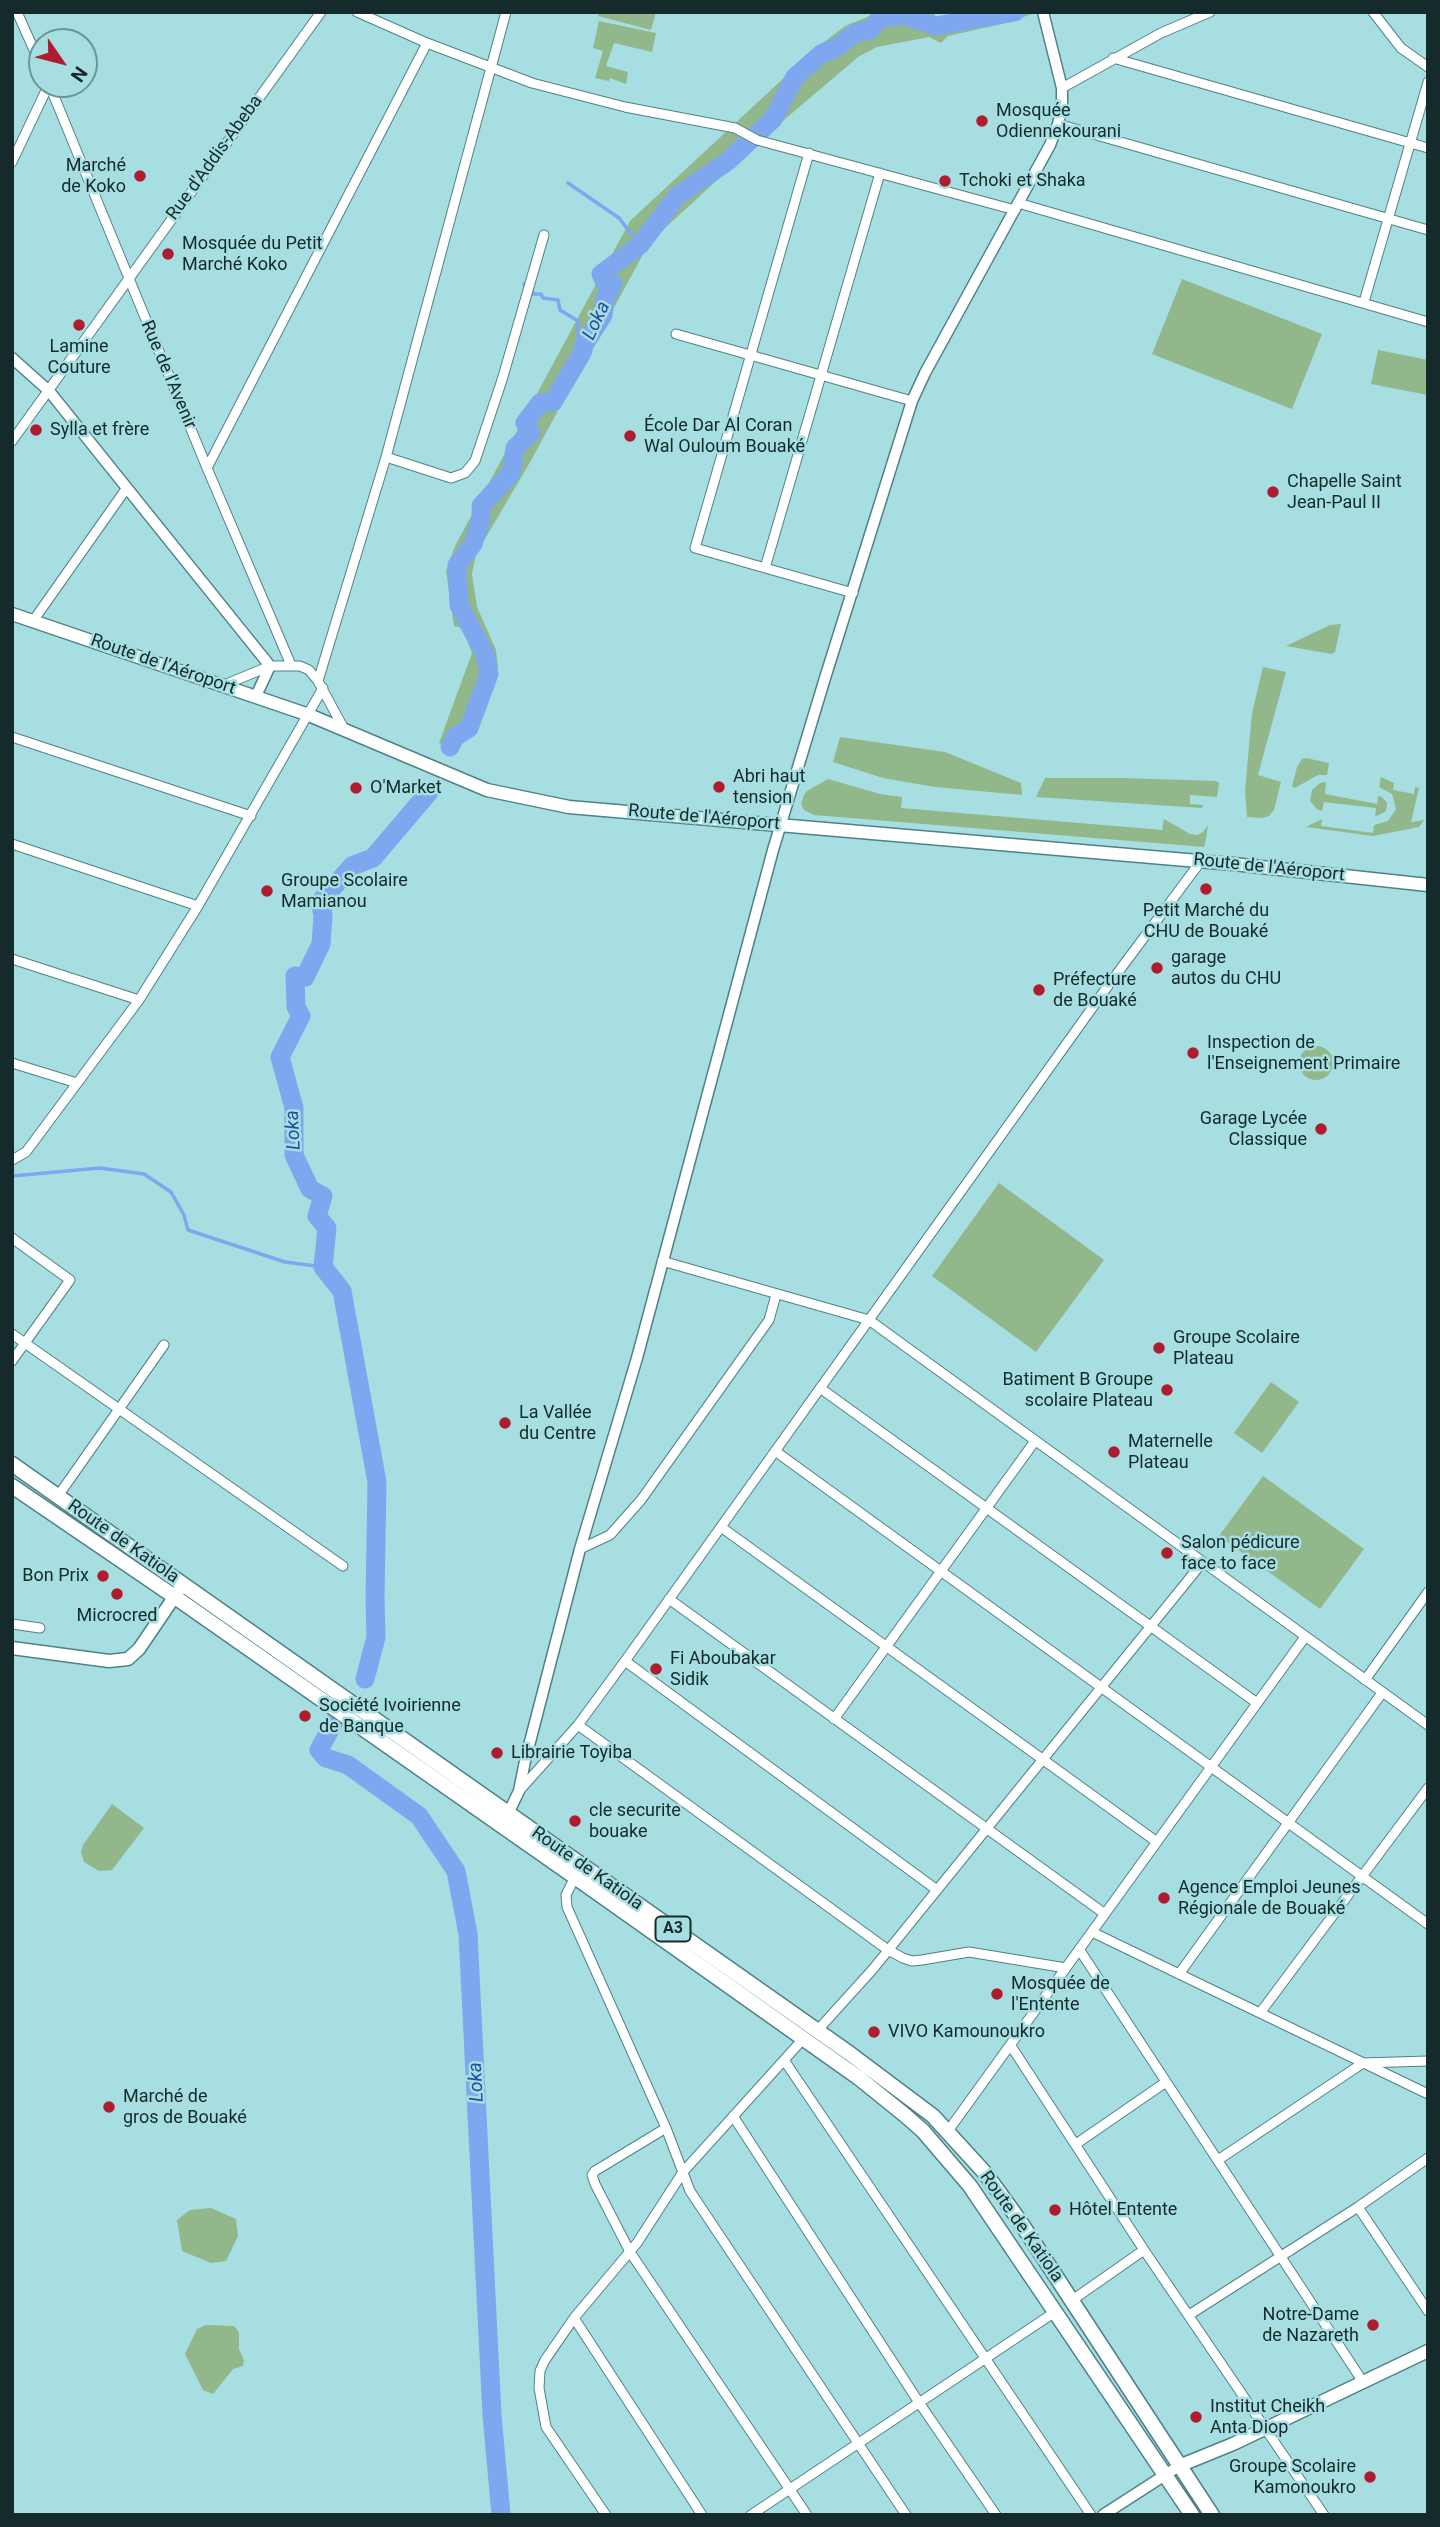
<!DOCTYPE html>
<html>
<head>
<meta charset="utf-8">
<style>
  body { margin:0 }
  #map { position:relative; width:1440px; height:2527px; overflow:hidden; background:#a7dee1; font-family:Roboto,sans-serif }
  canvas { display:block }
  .frame { position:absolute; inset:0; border:14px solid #142a2b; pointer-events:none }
  .north { position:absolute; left:28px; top:28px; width:70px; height:70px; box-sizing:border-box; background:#a7dee1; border:2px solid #6c9698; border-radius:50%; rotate:125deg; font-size:19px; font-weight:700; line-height:28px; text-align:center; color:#142a2b }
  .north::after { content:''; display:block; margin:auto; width:24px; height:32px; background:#af1b2f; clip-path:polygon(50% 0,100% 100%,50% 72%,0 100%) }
</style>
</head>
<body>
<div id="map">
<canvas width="1440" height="2527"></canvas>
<div class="frame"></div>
<div class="north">N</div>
</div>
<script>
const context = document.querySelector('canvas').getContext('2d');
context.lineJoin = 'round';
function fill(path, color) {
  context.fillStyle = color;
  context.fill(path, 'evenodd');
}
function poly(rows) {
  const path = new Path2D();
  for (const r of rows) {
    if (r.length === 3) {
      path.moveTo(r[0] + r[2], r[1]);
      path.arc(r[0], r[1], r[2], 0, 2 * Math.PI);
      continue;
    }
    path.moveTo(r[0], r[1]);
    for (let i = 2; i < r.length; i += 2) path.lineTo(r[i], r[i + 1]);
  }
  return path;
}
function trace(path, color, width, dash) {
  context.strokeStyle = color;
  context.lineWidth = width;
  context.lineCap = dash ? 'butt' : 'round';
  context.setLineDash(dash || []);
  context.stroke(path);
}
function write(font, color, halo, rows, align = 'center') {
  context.font = font + ' Roboto,sans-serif';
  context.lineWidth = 5;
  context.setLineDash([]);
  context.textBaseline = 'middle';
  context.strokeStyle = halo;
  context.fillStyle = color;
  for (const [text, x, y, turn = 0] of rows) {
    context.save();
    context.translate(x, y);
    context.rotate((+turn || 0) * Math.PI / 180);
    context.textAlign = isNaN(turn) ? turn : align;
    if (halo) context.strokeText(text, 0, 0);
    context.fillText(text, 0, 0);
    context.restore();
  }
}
fill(poly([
  [599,12,656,12,651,30,598,16],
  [889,12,932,12,941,23,989,12,1032,14,1006,23,948,36,941,43,929,37,877,47,858,57,764,137,665,228,647,247,529,464,476,554,472,574,477,607,496,650,498,667,457,750,439,743,472,653,462,628,454,626,446,571,455,546,630,221,815,49,845,26,872,15],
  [599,21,656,33,652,52,614,43,606,66,628,72,626,84,610,78,609,81,595,78,603,51,593,48],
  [1182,279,1322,334,1292,409,1152,354],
  [1378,350,1428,360,1428,395,1371,384],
  [1341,624,1335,652,1332,654,1286,646,1330,625],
  [1263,667,1286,672,1258,775,1281,782,1274,810,1269,816,1262,818,1247,817,1245,790,1252,713],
  [840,737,945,752,1021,783,1022,795,935,787,883,778,833,762],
  [1306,758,1329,763,1327,775,1318,775,1295,788,1292,786,1297,767,1302,759],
  [1381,777,1394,783,1393,790,1414,794,1415,787,1419,788,1411,822,1424,820,1419,827,1373,836,1306,827,1322,819,1321,826,1373,833,1374,825,1388,821,1396,809,1392,794,1379,787],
  [1045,778,1123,778,1216,781,1219,783,1217,797,1190,795,1190,804,1203,805,1202,808,1036,797],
  [828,779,880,794,902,797,901,808,1162,830,1164,819,1190,834,1197,835,1203,832,1208,825,1206,839,1204,847,814,815,804,810,801,804,804,795,807,791],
  [1326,782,1325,794,1377,804,1378,796,1382,797,1387,803,1386,811,1375,817,1376,808,1324,802,1322,811,1317,809,1310,801,1312,790,1320,783],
  [1316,1063,17],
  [999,1183,1104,1260,1036,1352,932,1276],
  [1271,1382,1299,1402,1262,1453,1234,1433],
  [1263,1476,1364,1549,1320,1609,1219,1536],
  [112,1804,144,1828,112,1870,99,1871,84,1862,81,1852,83,1845],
  [211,2208,236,2219,238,2236,226,2261,211,2263,182,2251,177,2220,190,2210],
  [206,2325,234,2326,239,2332,239,2349,244,2360,243,2366,233,2369,213,2394,203,2390,185,2354,197,2329]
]), '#91b78b');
trace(poly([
  [568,183,619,218,640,245],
  [524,284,532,290,533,294,541,294,543,298,558,300,560,310,578,321,578,340,585,343],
  [12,1176,100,1168,144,1174,171,1192,184,1215,188,1230,285,1262,323,1267]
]), '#7ea7ef', 3.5);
trace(poly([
  [450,747,455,737,469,728,489,674,485,654,459,605,457,565,473,544,481,520,481,506,511,473,515,448,531,433,525,423,540,403,553,402,582,353,585,343,603,315,605,299,613,284,605,283,601,274,640,245,677,196,728,161,773,119,795,77,821,54,839,46,855,33,870,30,879,19,903,15,936,26,1015,12],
  [365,1679,376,1637,375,1599,377,1482,342,1291,323,1267,327,1228,317,1216,323,1196,310,1189,294,1155,294,1108,280,1057,301,1016,296,1007,295,976,305,977,321,944,323,915,320,902,352,866,373,858,429,792],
  [334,1722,319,1750,326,1758,348,1765,419,1816,456,1871,468,1934,492,2415,501,2515]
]), '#7ea7ef', 19);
const minor = poly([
  [17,12,42,68],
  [357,12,427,43,532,83,625,107,735,128,757,140,1015,210],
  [1373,12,1401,48,1428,67],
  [1113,58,1428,148],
  [49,84,207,468,291,665],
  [1062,88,1161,33,1210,12],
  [1058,124,1428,230],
  [809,153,695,548,853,593],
  [12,162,49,84],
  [1018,203,1428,322],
  [1364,302,1428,82],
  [676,334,912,401],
  [12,441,321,12],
  [386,457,451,478,465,473,475,461,502,380,544,235],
  [207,468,427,43],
  [765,568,880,173],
  [33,621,126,489],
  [318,681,386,457,506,12],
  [224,685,270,666,300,666,309,670,318,681,344,729],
  [12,737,251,816],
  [12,844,198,906],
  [12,959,139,1000],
  [12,1063,77,1083],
  [12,1160,26,1152,139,1000,198,906,323,688],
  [12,1238,70,1280,12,1361],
  [662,1261,869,1320,1428,1725],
  [12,1334,343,1566],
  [820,1388,1257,1703],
  [775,1451,1428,1924],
  [58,1496,164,1345],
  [721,1527,1157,1842],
  [580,1549,610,1535,641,1500,769,1320,776,1295],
  [669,1599,1105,1914],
  [12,1624,40,1628],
  [625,1661,937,1890],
  [1365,1680,1428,1592],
  [834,1719,1035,1441],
  [578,1725,888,1950,903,1958,912,1961,922,1960,969,1952,1066,1968],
  [519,1791,578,1725,625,1661,1110,983,1201,861],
  [575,1877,566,1895,567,1907,666,2128,690,2191,906,2515],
  [1092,1932,1428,2094],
  [1079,1949,1363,2382],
  [1179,1974,1382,1693],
  [1260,2013,1428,1788],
  [817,2031,873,1969,1202,1563],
  [1011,2046,1144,2250,1324,2515],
  [784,2060,1091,2515],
  [733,2116,918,2401,996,2515],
  [666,2128,595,2171,592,2175,595,2184,630,2252,807,2515],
  [948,2131,1305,1637],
  [1076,2144,1166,2082],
  [1218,2160,1363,2063,1428,2061],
  [1358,2207,1428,2311],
  [1071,2301,1144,2250],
  [1189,2315,1358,2207,1428,2158],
  [574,2318,702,2515],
  [606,2515,546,2427,539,2388,540,2371,545,2360,574,2318,637,2243,683,2172,803,2039],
  [751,2515,1055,2312]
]);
const tertiary = poly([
  [12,358,49,391,270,666,256,696],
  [505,1820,519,1791,525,1761,580,1549,637,1358,773,850,825,678,912,401,925,373,1050,145,1058,124,1062,106,1062,88,1043,12],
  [1103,2515,1179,2466]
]);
const secondary = poly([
  [12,614,309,715,487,790,569,807,1233,864,1428,885],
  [12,1648,109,1661,128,1659,139,1649,179,1590],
  [1179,2466,1233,2444,1428,2351]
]);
const trunk = poly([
  [12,1464,849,2053,933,2116,985,2173,1017,2217,1212,2515],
  [12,1486,175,1597,575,1877,859,2078,906,2116,923,2131,970,2186,1192,2515]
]);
trace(minor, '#4e8285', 11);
trace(tertiary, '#4e8285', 13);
trace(secondary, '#4e8285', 15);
trace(trunk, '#4e8285', 17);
trace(minor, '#fff', 9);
trace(tertiary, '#fff', 10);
trace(secondary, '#fff', 12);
trace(trunk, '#fff', 14);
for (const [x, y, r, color] of [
  [982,121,7,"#af1b2f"],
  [140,176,7,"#af1b2f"],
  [945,181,7,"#af1b2f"],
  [168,254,7,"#af1b2f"],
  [79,325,7,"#af1b2f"],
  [36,430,7,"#af1b2f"],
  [630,436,7,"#af1b2f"],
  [1273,492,7,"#af1b2f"],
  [719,787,7,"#af1b2f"],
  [356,788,7,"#af1b2f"],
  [1206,889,7,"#af1b2f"],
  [267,891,7,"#af1b2f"],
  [1157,968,7,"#af1b2f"],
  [1039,990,7,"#af1b2f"],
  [1193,1053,7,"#af1b2f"],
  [1321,1129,7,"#af1b2f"],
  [1159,1348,7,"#af1b2f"],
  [1167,1390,7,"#af1b2f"],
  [505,1423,7,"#af1b2f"],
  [1114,1452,7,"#af1b2f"],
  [1167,1553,7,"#af1b2f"],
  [103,1576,7,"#af1b2f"],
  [117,1594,7,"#af1b2f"],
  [656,1669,7,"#af1b2f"],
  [305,1716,7,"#af1b2f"],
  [497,1753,7,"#af1b2f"],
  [575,1821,7,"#af1b2f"],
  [1164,1898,7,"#af1b2f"],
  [997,1994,7,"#af1b2f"],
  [874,2032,7,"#af1b2f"],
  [109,2107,7,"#af1b2f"],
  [1055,2210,7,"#af1b2f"],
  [1373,2325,7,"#af1b2f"],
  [1196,2417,7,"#af1b2f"],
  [1370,2477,7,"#af1b2f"]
]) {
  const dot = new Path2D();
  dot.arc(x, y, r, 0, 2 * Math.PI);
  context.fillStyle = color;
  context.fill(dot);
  trace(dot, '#a7dee1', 2.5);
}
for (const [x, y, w] of [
  [673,1929,35]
]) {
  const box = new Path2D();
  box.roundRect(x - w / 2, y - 12.5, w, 25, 5);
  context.fillStyle = '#a7dee1';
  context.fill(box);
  trace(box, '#142a2b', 2);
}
write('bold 16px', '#142a2b', null, [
  ["A3",673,1929]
]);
write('18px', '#142a2b', '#a7dee1', [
  ["Mosquée",996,111],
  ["Odiennekourani",996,132],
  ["Marché",126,166,"right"],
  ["de Koko",126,187,"right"],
  ["Tchoki et Shaka",959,181],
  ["Mosquée du Petit",182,244],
  ["Marché Koko",182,265],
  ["Lamine",79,347,"center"],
  ["Couture",79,368,"center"],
  ["École Dar Al Coran",644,426],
  ["Wal Ouloum Bouaké",644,447],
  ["Sylla et frère",50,430],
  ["Chapelle Saint",1287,482],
  ["Jean-Paul II",1287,503],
  ["Abri haut",733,777],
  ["tension",733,798],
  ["O'Market",370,788],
  ["Groupe Scolaire",281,881],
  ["Mamianou",281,902],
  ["Petit Marché du",1206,911,"center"],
  ["CHU de Bouaké",1206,932,"center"],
  ["garage",1171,958],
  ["autos du CHU",1171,979],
  ["Préfecture",1053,980],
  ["de Bouaké",1053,1001],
  ["Inspection de",1207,1043],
  ["l'Enseignement Primaire",1207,1064],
  ["Garage Lycée",1307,1119,"right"],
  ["Classique",1307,1140,"right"],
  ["Groupe Scolaire",1173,1338],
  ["Plateau",1173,1359],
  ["Batiment B Groupe",1153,1380,"right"],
  ["scolaire Plateau",1153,1401,"right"],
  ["La Vallée",519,1413],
  ["du Centre",519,1434],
  ["Maternelle",1128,1442],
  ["Plateau",1128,1463],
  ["Salon pédicure",1181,1543],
  ["face to face",1181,1564],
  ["Bon Prix",89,1576,"right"],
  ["Microcred",117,1616,"center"],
  ["Fi Aboubakar",670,1659],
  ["Sidik",670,1680],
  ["Société Ivoirienne",319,1706],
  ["de Banque",319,1727],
  ["Librairie Toyiba",511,1753],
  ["cle securite",589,1811],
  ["bouake",589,1832],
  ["Agence Emploi Jeunes",1178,1888],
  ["Régionale de Bouaké",1178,1909],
  ["Mosquée de",1011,1984],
  ["l'Entente",1011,2005],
  ["VIVO Kamounoukro",888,2032],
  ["Marché de",123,2097],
  ["gros de Bouaké",123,2118],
  ["Hôtel Entente",1069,2210],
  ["Notre-Dame",1359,2315,"right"],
  ["de Nazareth",1359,2336,"right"],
  ["Institut Cheikh",1210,2407],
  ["Anta Diop",1210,2428],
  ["Groupe Scolaire",1356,2467,"right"],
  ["Kamonoukro",1356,2488,"right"]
], 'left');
write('18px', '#142a2b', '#a7dee1', [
  ["Rue d'Addis-Abeba",215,158,-54],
  ["Rue de l'Avenir",168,375,67],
  ["Route de l'Aéroport",163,665,19],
  ["Route de l'Aéroport",704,818,5],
  ["Route de l'Aéroport",1269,868,6],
  ["Route de Katiola",123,1542,35],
  ["Route de Katiola",587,1869,35],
  ["Route de Katiola",1021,2227,55]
]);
write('italic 19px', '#204ea2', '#a7dee1', [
  ["Loka",597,321,-65],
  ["Loka",294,1130,-93],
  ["Loka",477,2082,-93]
]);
</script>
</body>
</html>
